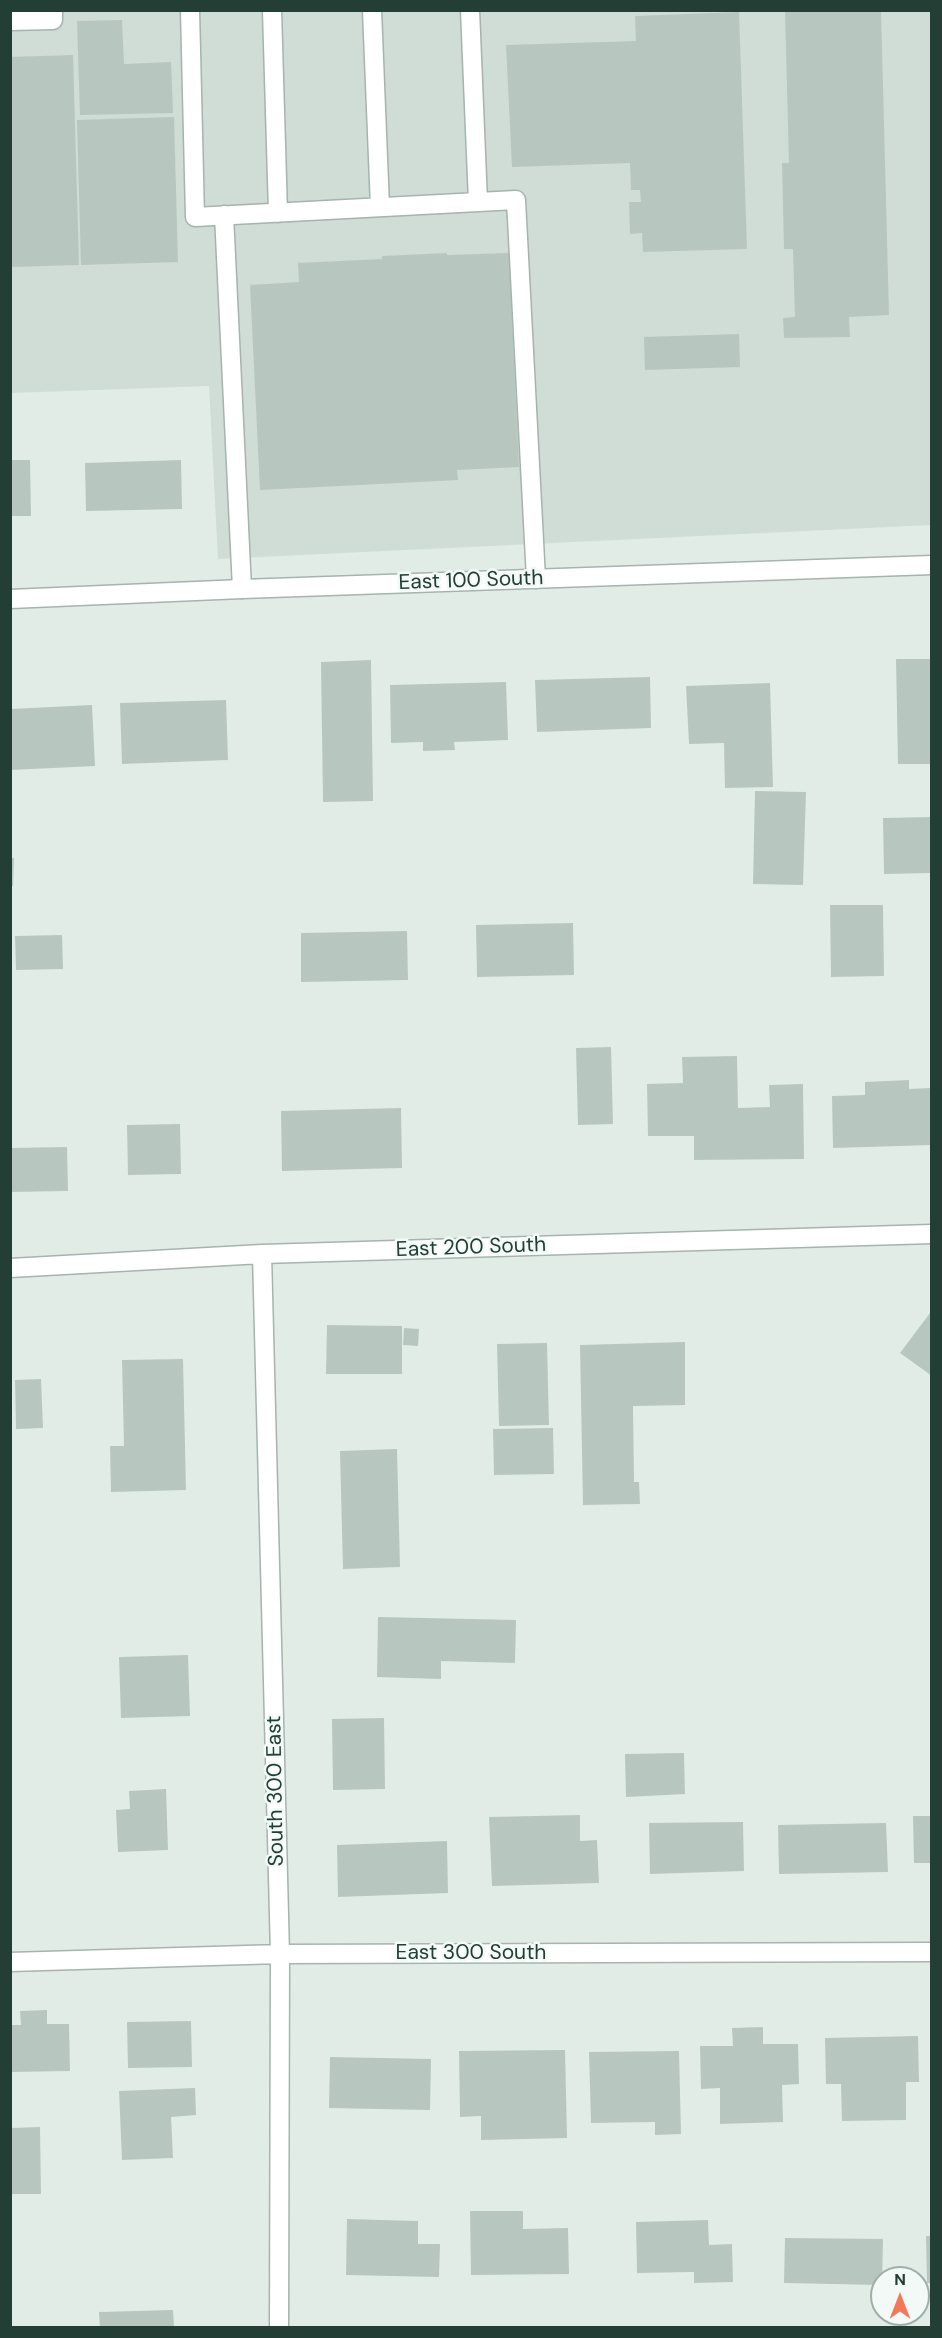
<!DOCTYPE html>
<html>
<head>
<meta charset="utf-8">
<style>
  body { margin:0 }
  #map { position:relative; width:942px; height:2338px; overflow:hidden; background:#e2ece7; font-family:"DM Sans",sans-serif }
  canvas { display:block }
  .frame { position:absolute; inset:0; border:12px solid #223e35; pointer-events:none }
  .north { position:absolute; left:870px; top:2266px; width:60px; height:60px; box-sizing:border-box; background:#f3f9f6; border:2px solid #9faea9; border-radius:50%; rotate:0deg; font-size:16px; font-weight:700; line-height:24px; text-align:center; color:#223e35 }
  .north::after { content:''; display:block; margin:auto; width:21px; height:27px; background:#f27a5b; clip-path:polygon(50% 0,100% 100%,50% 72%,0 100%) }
</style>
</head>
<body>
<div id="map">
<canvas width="942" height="2338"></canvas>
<div class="frame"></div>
<div class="north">N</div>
</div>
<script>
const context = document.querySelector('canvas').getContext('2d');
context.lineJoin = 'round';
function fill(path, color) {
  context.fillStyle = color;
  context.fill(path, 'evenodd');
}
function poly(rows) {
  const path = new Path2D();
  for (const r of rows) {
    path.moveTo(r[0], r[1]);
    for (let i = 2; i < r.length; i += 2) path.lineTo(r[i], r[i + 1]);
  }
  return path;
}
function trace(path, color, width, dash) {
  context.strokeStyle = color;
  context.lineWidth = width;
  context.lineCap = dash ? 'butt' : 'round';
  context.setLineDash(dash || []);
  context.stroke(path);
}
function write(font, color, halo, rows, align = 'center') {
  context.font = font + ' "DM Sans",sans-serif';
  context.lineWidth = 5;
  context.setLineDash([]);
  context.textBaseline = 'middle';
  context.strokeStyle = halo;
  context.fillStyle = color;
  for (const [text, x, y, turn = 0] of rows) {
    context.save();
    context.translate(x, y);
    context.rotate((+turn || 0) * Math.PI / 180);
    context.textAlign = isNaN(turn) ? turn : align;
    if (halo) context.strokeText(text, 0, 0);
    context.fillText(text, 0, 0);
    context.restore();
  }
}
fill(poly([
  [10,11,931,11,931,525,218,559,209,386,11,393]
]), '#d0dcd6');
fill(poly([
  [785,10,881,10,889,315,849,317,850,337,784,338,783,318,795,317,793,249,784,249,782,163,789,163],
  [739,12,747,249,643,252,642,233,630,234,629,202,641,202,640,190,631,190,630,163,512,167,506,45,636,41,635,16],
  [122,20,124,64,171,62,173,113,80,115,77,21],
  [73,55,79,265,10,267,10,57],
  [174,117,178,262,81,265,77,120],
  [447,253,447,255,509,253,519,467,457,470,458,480,260,490,250,285,299,282,298,263,382,259,382,256],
  [739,334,740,367,645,370,644,337],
  [10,460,30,460,31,516,10,516],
  [181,460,182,509,86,511,85,463],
  [896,659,932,659,932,764,898,764],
  [371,660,373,801,323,802,321,662],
  [650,677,651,728,537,732,535,680],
  [506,682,508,740,454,742,455,750,423,751,423,742,391,743,390,685],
  [770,683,773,787,725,788,724,743,689,744,686,686],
  [226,700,228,760,122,764,120,703],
  [92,705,95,766,10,770,10,709],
  [755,791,806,792,803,885,753,884],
  [932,817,932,873,884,874,883,818],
  [10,858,14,858,13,886,10,886],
  [830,905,883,905,884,976,831,977],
  [573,923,574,975,477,977,476,925],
  [407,931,408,980,301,982,301,933],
  [62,935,63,969,16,970,15,936],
  [611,1047,613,1124,578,1125,576,1048],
  [737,1056,738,1108,770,1107,769,1085,803,1084,804,1159,694,1160,694,1136,648,1136,647,1084,683,1083,682,1057],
  [909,1080,909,1089,932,1088,932,1145,833,1148,832,1096,865,1095,865,1082],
  [401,1108,402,1168,282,1171,281,1111],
  [180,1124,181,1174,128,1175,127,1125],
  [67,1147,68,1191,10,1192,10,1148],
  [930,1313,932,1314,932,1376,900,1353],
  [327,1325,402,1326,402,1374,326,1374],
  [404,1328,419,1329,418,1346,403,1345],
  [685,1342,685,1405,633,1406,634,1482,639,1482,640,1504,583,1505,580,1345],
  [547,1343,549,1425,499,1426,497,1344],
  [183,1359,186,1490,111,1492,110,1446,124,1446,122,1360],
  [41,1379,43,1428,16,1429,15,1380],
  [553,1428,554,1474,494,1475,493,1429],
  [397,1449,400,1567,343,1569,340,1451],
  [378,1617,516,1620,515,1663,441,1661,441,1679,377,1677],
  [188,1655,190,1716,121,1718,119,1657],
  [384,1718,385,1789,333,1790,332,1719],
  [684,1753,685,1794,626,1797,625,1754],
  [166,1789,168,1850,118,1852,116,1810,130,1809,129,1791],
  [580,1815,580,1841,597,1840,599,1883,492,1886,489,1817],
  [913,1816,932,1816,932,1863,914,1863],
  [743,1822,744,1871,650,1874,649,1823],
  [886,1823,888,1872,779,1874,778,1825],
  [447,1841,448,1893,338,1897,337,1845],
  [47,2010,47,2024,69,2024,70,2071,10,2072,10,2025,21,2025,20,2011],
  [191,2021,192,2067,128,2068,127,2022],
  [763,2027,763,2044,798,2044,799,2084,782,2085,783,2122,720,2124,720,2088,701,2089,700,2046,733,2046,732,2028],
  [918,2036,919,2082,906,2082,906,2120,842,2121,841,2084,826,2084,825,2038],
  [565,2050,567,2138,481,2140,481,2116,460,2117,459,2051],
  [679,2051,681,2134,655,2135,655,2122,591,2123,589,2052],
  [330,2057,431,2059,430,2110,329,2108],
  [195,2088,196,2115,171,2117,173,2158,122,2160,119,2091],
  [40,2127,41,2194,10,2194,10,2128],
  [470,2211,523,2211,523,2229,568,2228,569,2274,471,2275],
  [347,2219,418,2221,418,2244,440,2244,439,2277,346,2275],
  [708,2220,709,2245,732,2244,733,2282,694,2283,694,2272,637,2273,636,2222],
  [926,2236,932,2236,932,2283,927,2283],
  [785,2238,883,2239,882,2285,784,2283],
  [173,2310,174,2328,100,2328,99,2312]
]), '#b7c7c0');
const lane = poly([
  [190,10,195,217,516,200,536,579],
  [272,10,278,213],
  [372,10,380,207],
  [470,10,478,202],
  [10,21,53,20,53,10],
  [224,215,242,589]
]);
const street = poly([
  [10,599,242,589,932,565],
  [262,1254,280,1954,279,2328],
  [10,1268,262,1254,932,1234],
  [10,1962,280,1954,932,1952]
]);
trace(lane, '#a5b4ae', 21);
trace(street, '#a5b4ae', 21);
trace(lane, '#fff', 18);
trace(street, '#fff', 18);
write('21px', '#223e35', '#f3f9f6', [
  ["East 100 South",471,581,-2],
  ["East 200 South",471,1248,-2],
  ["South 300 East",276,1791,-91],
  ["East 300 South",471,1953]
]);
</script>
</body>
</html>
